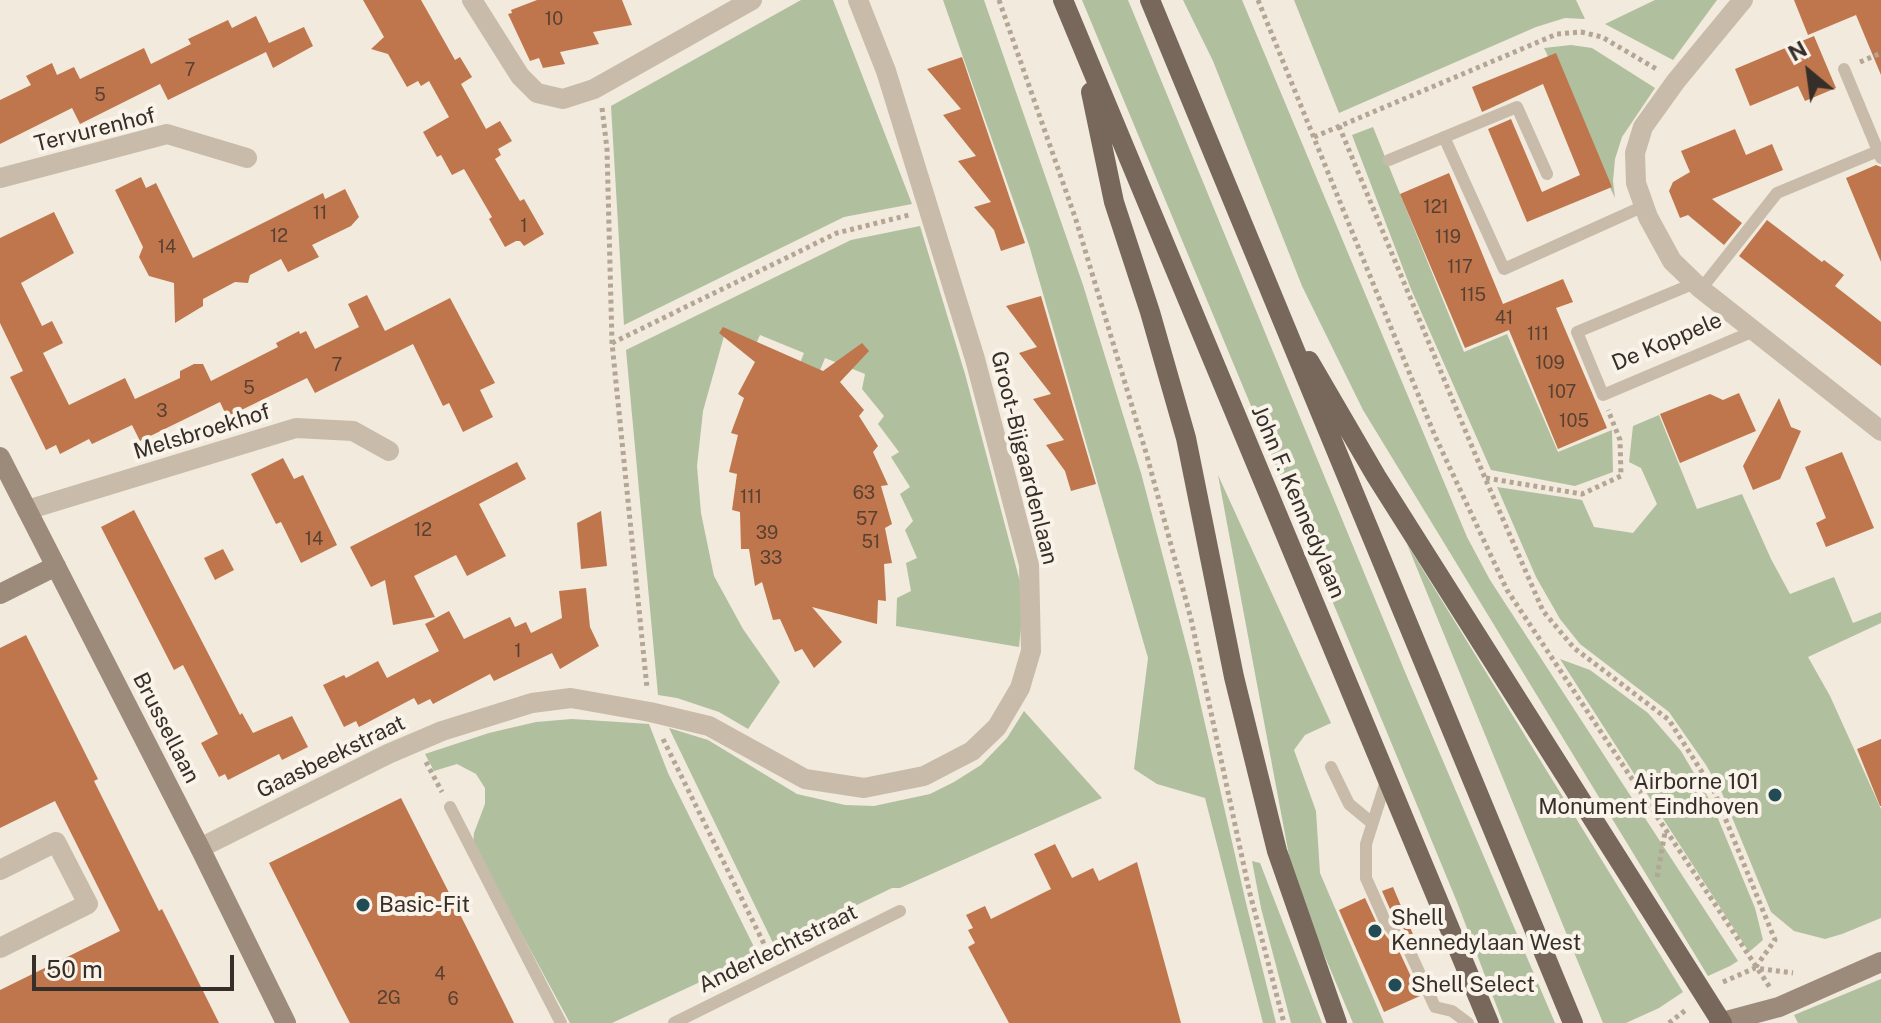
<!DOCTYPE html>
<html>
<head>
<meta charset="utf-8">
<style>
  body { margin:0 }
  #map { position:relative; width:1881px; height:1023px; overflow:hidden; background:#f1eadd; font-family:"Public Sans",sans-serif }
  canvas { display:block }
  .north { position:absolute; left:1769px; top:32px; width:80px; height:80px; -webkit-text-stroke:6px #f9f3e9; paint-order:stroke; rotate:331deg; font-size:22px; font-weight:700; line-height:32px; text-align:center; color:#362e29 }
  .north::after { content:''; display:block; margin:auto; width:28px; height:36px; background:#362e29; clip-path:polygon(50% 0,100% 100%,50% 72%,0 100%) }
  .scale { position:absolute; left:32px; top:955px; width:202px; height:36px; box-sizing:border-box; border:4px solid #362e29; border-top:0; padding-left:10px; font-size:24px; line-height:28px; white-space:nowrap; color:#362e29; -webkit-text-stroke:6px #f9f3e9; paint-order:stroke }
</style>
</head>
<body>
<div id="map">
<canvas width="1881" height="1023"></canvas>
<div class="north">N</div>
<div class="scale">50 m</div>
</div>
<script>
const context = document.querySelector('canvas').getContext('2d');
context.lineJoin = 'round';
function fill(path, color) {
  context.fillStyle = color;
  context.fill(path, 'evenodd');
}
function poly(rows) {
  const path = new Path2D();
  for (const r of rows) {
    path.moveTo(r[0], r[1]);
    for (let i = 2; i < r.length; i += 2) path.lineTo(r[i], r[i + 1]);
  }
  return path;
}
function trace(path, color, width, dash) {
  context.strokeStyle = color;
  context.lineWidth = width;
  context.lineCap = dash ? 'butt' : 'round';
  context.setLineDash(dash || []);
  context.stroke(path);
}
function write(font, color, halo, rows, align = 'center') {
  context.font = font + ' "Public Sans",sans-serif';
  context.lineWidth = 8;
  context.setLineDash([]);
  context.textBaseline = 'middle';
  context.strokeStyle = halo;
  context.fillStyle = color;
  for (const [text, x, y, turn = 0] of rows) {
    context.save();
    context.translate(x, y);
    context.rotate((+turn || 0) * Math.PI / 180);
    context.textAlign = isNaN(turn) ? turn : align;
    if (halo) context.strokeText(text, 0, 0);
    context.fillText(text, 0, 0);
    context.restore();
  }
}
fill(poly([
  [801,0,833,0,912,204,844,217,624,325,611,106],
  [943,0,984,0,1083,285,1141,473,1192,667,1246,903,1276,1023,1263,1023,1205,798,1157,784,1134,769,1148,658,1029,245],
  [1082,0,1128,0,1405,672,1555,1023,1503,1023,1457,902,1386,730],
  [1183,0,1242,0,1467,537,1490,580,1738,961,1730,966,1708,976,1363,410,1302,286,1213,61],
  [1294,0,1576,0,1585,19,1565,18,1536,27,1339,113],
  [1655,0,1717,0,1673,60,1605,24],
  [1571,45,1592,48,1655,88,1622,137,1615,159,1613,181,1615,198,1544,48],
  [1373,127,1464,352,1507,334,1558,452,1612,430,1613,472,1575,486,1491,470,1411,289,1352,135],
  [920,226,965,374,1024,597,1019,647,896,626,897,598,911,591,906,563,917,558,905,530,913,521,900,494,910,487,891,457,899,452,878,424,884,416,862,389,865,374,825,358,816,380,796,373,804,353,760,335,754,348,724,336,703,411,697,466,701,513,714,576,743,629,780,682,748,729,719,712,677,698,658,695,626,350,851,240],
  [1659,415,1697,509,1742,494,1771,559,1790,594,1834,577,1853,623,1881,612,1881,623,1808,657,1830,696,1881,809,1881,918,1842,934,1825,939,1794,931,1771,912,1722,793,1706,765,1669,712,1580,644,1560,619,1536,577,1497,487,1582,500,1594,527,1633,533,1657,504,1641,468,1629,462,1633,426],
  [1218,475,1331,723,1305,735,1294,750,1316,811,1320,873,1384,1023,1353,1023,1309,919,1290,861],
  [1407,544,1683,992,1659,1008,1626,1023,1603,1023],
  [1560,659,1590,670,1648,713,1681,751,1712,804,1755,908,1763,940,1749,952],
  [1024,711,1102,798,900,888,892,888,774,945,669,728,708,740,797,794,845,805,874,806,930,794,954,782,981,765,1007,738],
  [572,719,649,724,668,773,758,955,612,1023,570,1023,473,844,474,833,485,804,485,788,476,774,457,764,434,771,425,754,489,733,536,722],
  [1252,861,1260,863,1322,1023,1291,1023,1261,908],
  [1881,979,1881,1023,1798,1023,1794,1015]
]), '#b0bf9e');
fill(poly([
  [363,0,421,0,455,60,460,57,472,77,461,84,486,129,500,121,512,141,498,149,501,155,495,159,520,201,524,199,544,234,524,246,520,241,516,241,505,247,489,219,492,217,464,169,452,175,441,155,437,157,423,132,449,117,429,81,421,86,418,81,407,87,388,54,371,49,384,37],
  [537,0,622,0,632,25,593,32,599,44,560,52,565,64,543,68,539,58,530,61,508,14,512,13,511,10],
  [1794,0,1881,0,1881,75,1856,15,1808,35],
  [256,16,269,43,304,27,313,46,273,68,266,52,168,100,160,84,80,124,72,108,0,144,0,100,31,85,26,76,52,63,57,75,74,67,80,79,144,48,151,64,191,44,188,39,228,20,232,28],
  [1814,36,1836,88,1805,101,1798,86,1750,106,1735,69],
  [1556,53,1612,187,1527,222,1488,129,1511,119,1542,192,1580,175,1543,84,1482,112,1472,87],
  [962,57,1025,243,1001,251,994,230,974,207,991,202,958,161,976,156,943,115,961,109,927,69],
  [1735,129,1746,155,1772,144,1783,170,1712,199,1742,223,1724,245,1688,215,1680,218,1669,191,1673,182,1690,172,1681,151],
  [1876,165,1881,167,1881,262,1846,178],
  [1449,173,1503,304,1563,279,1573,302,1556,308,1607,428,1558,449,1509,330,1465,348,1400,194],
  [141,177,146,188,156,183,193,258,323,193,325,199,345,189,359,217,351,226,312,245,319,257,288,272,281,259,250,275,248,283,235,282,203,299,203,306,175,323,174,283,149,276,139,257,143,247,115,190],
  [54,212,74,253,21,283,42,326,52,321,63,343,43,353,69,405,125,378,135,399,180,378,180,371,194,364,203,364,211,381,278,347,276,343,299,331,300,334,306,331,315,349,359,327,348,304,367,295,385,331,450,298,495,383,480,390,493,417,463,432,449,403,443,406,413,344,315,393,307,378,227,417,220,402,140,441,132,425,92,444,89,439,60,454,56,445,46,450,10,377,23,371,0,323,0,238],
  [1767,220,1822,262,1824,260,1844,275,1835,286,1881,322,1881,366,1739,256],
  [1041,296,1096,484,1071,491,1065,471,1046,445,1064,440,1033,399,1051,394,1019,353,1037,347,1006,306],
  [723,327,823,371,862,343,869,351,840,382,864,410,859,416,878,446,873,452,888,485,881,486,892,524,885,528,892,563,884,564,886,601,878,600,877,624,812,607,842,642,814,668,802,649,795,652,780,619,773,620,762,582,755,586,749,549,741,549,740,512,732,510,737,474,729,472,738,435,731,433,744,398,738,394,755,362,719,333],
  [1739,393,1756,431,1680,463,1660,414,1710,394,1723,400],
  [1779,398,1791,427,1801,431,1780,479,1753,490,1743,466],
  [1842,452,1874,528,1826,547,1816,523,1826,518,1805,467],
  [283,458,294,479,303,475,337,545,301,563,281,522,276,524,251,474],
  [517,462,526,479,479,504,506,556,467,576,456,555,414,576,435,617,393,625,385,580,371,587,350,547],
  [134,510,240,715,242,713,253,733,292,716,308,747,282,760,279,754,228,780,225,774,219,777,201,743,218,734,183,665,174,670,101,527],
  [601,511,607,566,581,569,577,523],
  [223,549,234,570,215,580,204,558],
  [586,588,590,627,599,646,560,669,552,653,494,681,490,674,433,704,430,699,418,705,414,698,359,727,356,721,344,727,323,685,344,675,346,678,378,661,387,678,439,651,425,624,449,611,464,639,510,617,515,627,526,622,531,633,562,618,559,591],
  [26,635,98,779,94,781,159,911,162,909,219,1023,0,1023,0,990,120,931,55,801,0,828,0,648],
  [1881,739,1881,806,1880,806,1857,749],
  [401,798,474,942,514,1023,350,1023,339,1002,269,863],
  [1055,844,1072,878,1093,868,1099,881,1137,862,1181,1023,1009,1023,968,947,975,943,968,930,973,928,966,915,985,906,991,919,1051,889,1034,854],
  [1393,887,1415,939,1413,940,1393,916,1382,891],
  [1365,898,1378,926,1400,953,1420,996,1384,1012,1339,910]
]), '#bf764d');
trace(poly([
  [999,0,1076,220,1147,456,1191,619,1249,890,1284,1023],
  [1258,0,1435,436,1507,590,1771,989],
  [1860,62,1881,53],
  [602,108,607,149,612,343,647,688],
  [1339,126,1485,478,1543,611,1574,648,1669,720,1714,791,1775,940,1755,968],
  [1314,137,1557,34,1581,32,1602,37,1658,70],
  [612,343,837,233,909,215],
  [1486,478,1582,494,1621,476,1620,440,1608,410],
  [663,739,770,956],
  [426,762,442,792],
  [1657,877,1665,832],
  [1723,982,1755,968,1793,973],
  [1669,1023,1687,1009]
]), '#b4a594', 5, [4, 4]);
trace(poly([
  [1844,69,1881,158],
  [1444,137,1504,269,1644,206],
  [1389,160,1517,107,1547,174],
  [1695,283,1577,332,1603,395,1754,331],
  [1701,289,1777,193,1878,151],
  [1331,767,1349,804,1372,823],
  [1387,778,1366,844,1366,878,1385,921,1408,948,1435,1007,1452,1011,1468,1023],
  [450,807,561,1023],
  [674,1023,900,911]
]), '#c8bba9', 12);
trace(poly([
  [472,0,520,76,537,93,563,99,594,89,752,0],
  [1743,0,1676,81,1643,127,1635,153,1636,183,1648,217,1672,261,1701,289,1881,431],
  [0,178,167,134,247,158],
  [27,510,296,428,353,431,389,451],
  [200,848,388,754,442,731,532,703,571,698,650,712,709,726,805,779,864,788,924,776,972,751,997,727,1020,688,1031,651,1029,565,975,359,886,71,858,0],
  [0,870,56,842,88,904,0,948]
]), '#c8bba9', 20);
trace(poly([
  [0,457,200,848,286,1023],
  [0,594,56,566],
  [1719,1023,1779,1007,1881,962]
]), '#9c8b7b', 20);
trace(poly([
  [1063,0,1489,1023],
  [1150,0,1573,1023],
  [1091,92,1114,202,1150,312,1186,438,1234,677,1277,851,1337,1023],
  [1309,361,1376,476,1722,1023]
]), '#77685b', 20);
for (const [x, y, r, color] of [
  [1775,795,8,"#214b55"],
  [363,905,8,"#214b55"],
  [1375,931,8,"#214b55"],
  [1395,985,8,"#214b55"]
]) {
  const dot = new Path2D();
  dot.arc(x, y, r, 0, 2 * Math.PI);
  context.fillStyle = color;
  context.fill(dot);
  trace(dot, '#f9f3e9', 3);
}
write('18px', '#584032', null, [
  ["10",554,19],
  ["7",190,70],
  ["5",100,95],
  ["121",1436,207],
  ["11",320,213],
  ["1",524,226],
  ["12",279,236],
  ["119",1448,237],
  ["14",167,247],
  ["117",1460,267],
  ["115",1473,295],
  ["41",1504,318],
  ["111",1538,334],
  ["109",1550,363],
  ["7",337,365],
  ["5",249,388],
  ["107",1562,392],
  ["3",162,411],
  ["105",1574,421],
  ["63",864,493],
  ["111",751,497],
  ["57",867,519],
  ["12",423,530],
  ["39",767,533],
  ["14",314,539],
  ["51",871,542],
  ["33",771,558],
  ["1",518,651],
  ["4",440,974],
  ["2G",389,998],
  ["6",453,999]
]);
write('22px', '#362e29', '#f9f3e9', [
  ["Tervurenhof",95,130,-14],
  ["De Koppele",1667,342,-23],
  ["Melsbroekhof",202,432,-17],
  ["Groot-Bijgaardenlaan",1024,458,76],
  ["John F. Kennedylaan",1298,502,67],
  ["Brussellaan",166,728,63],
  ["Gaasbeekstraat",331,757,-26],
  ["Anderlechtstraat",778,949,-26]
]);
write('22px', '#362e29', '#f9f3e9', [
  ["Airborne 101",1759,782,"right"],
  ["Monument Eindhoven",1759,807,"right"],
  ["Basic-Fit",379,905],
  ["Shell",1391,918],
  ["Kennedylaan West",1391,943],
  ["Shell Select",1411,985]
], 'left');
</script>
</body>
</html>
